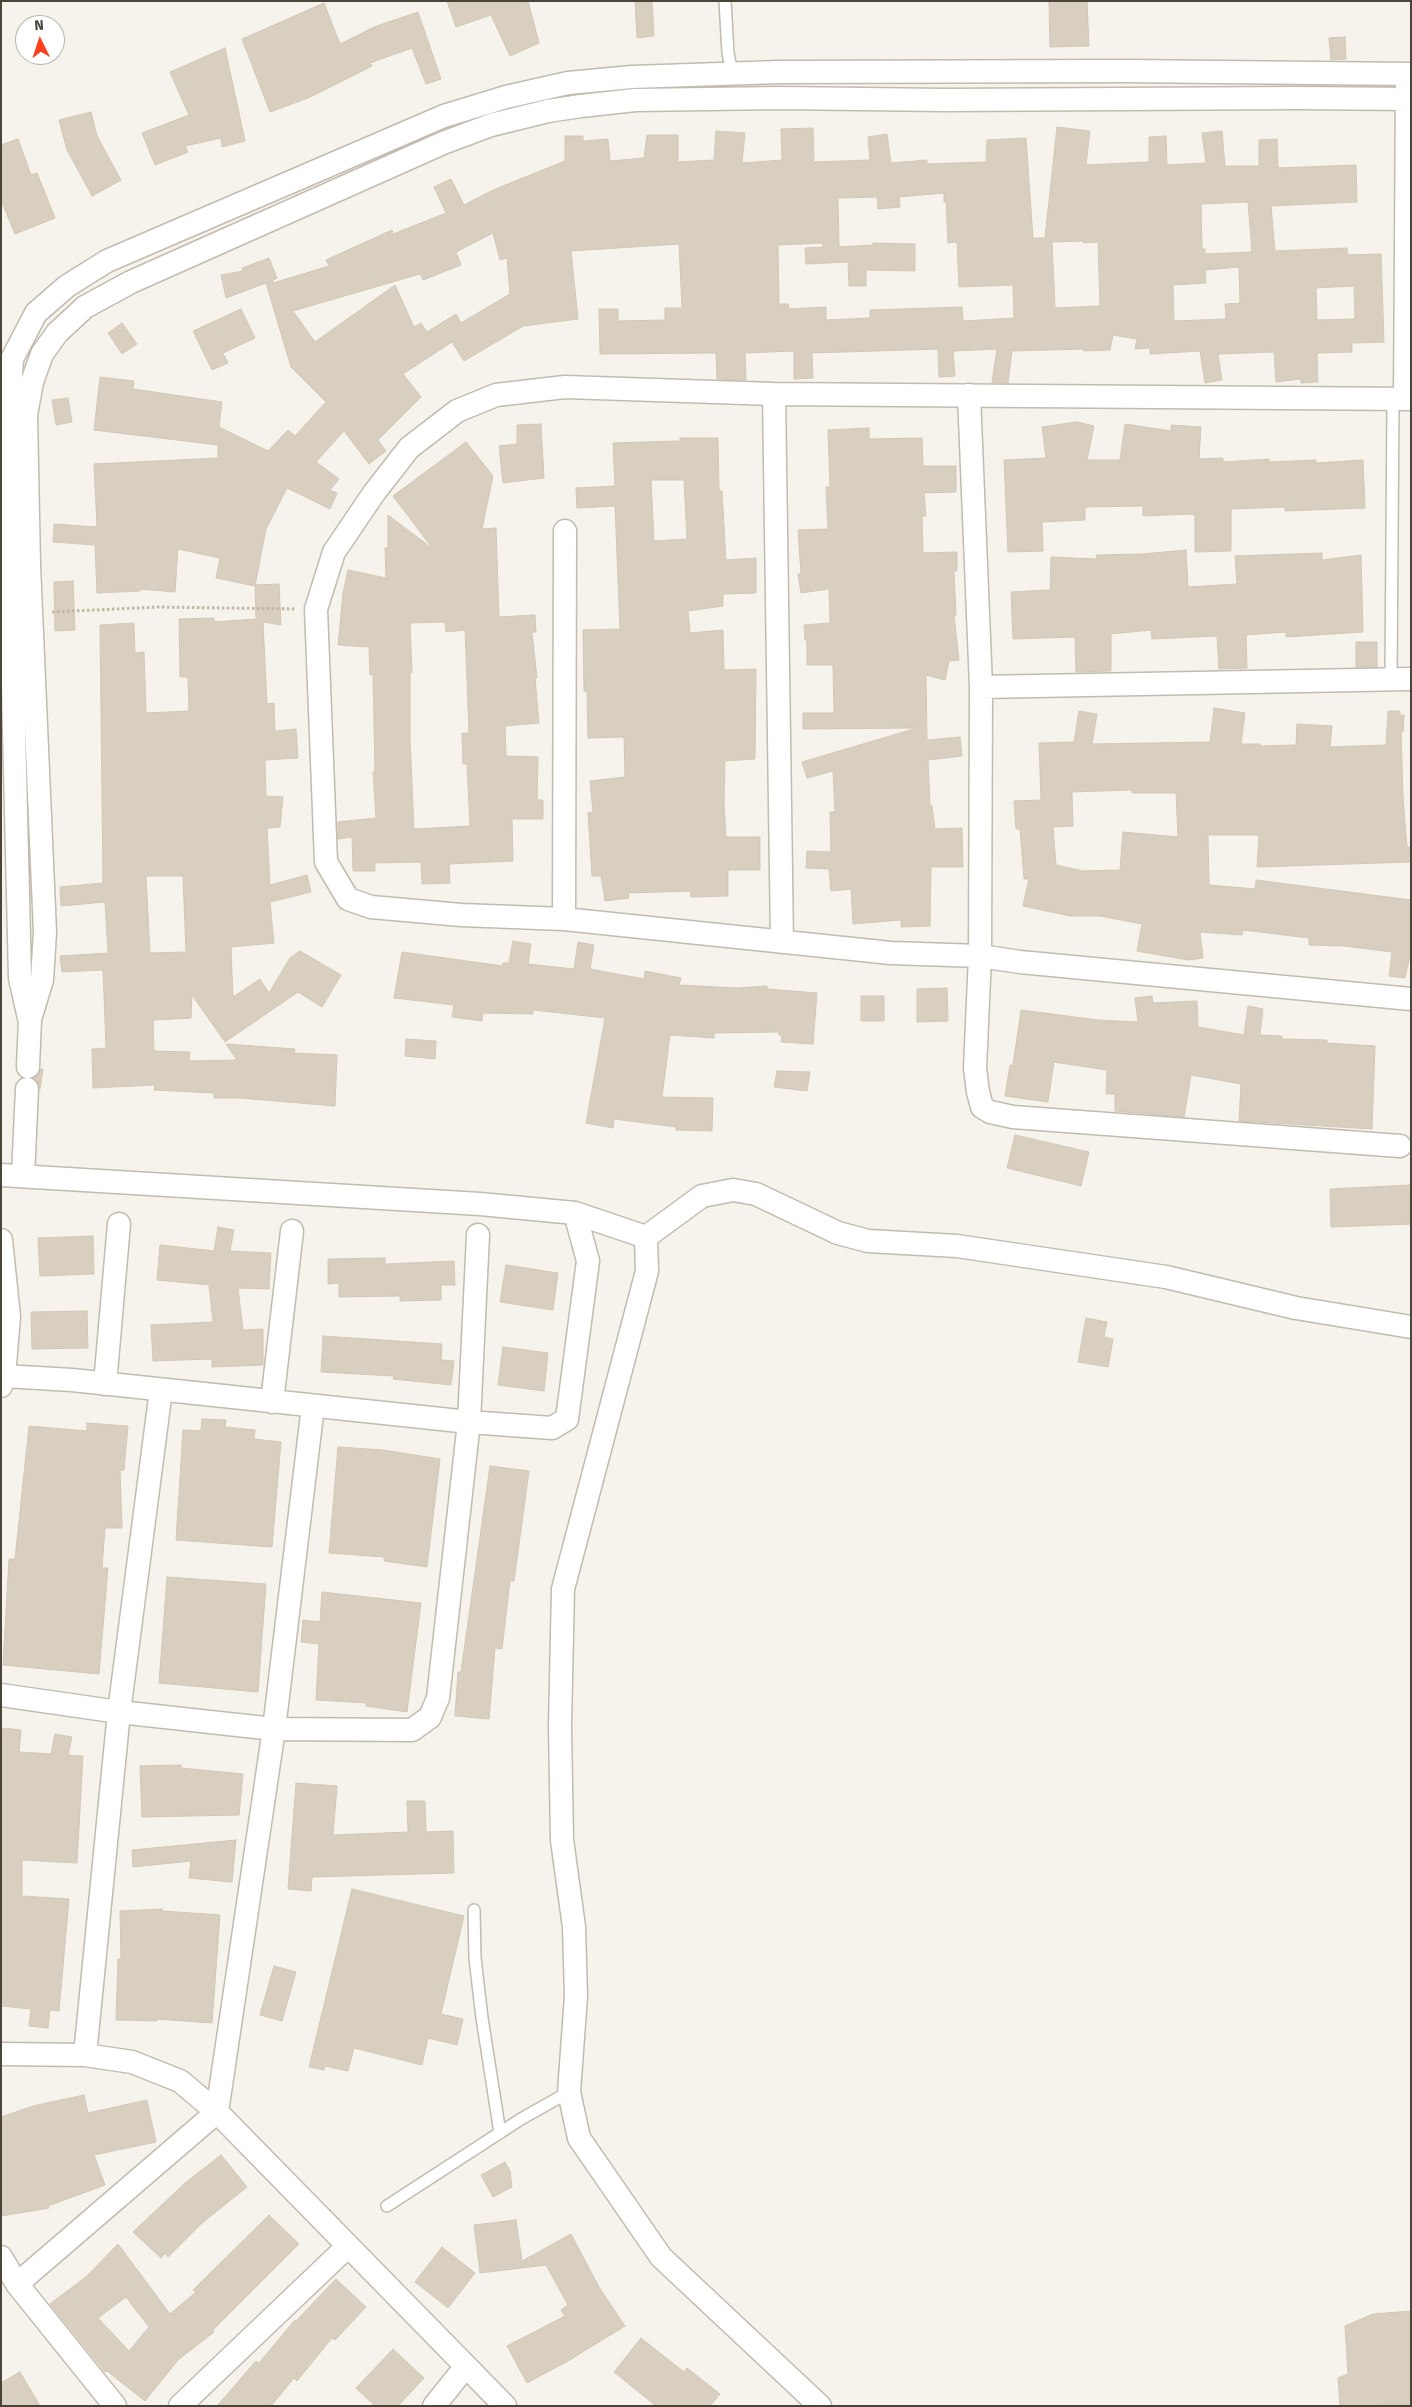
<!DOCTYPE html>
<html>
<head>
<meta charset="utf-8">
<style>
  body { margin:0 }
  #map { position:relative; width:1412px; height:2407px; overflow:hidden; background:#f6f3ec; font-family:"Fira Sans",sans-serif }
  canvas { display:block }
  .frame { position:absolute; inset:0; border:2px solid #4b4439; pointer-events:none }
  .north { position:absolute; left:15px; top:15px; width:50px; height:50px; box-sizing:border-box; background:#fff; border:1px solid #b7b4b0; border-radius:50%; rotate:356deg; font-size:14px; font-weight:700; line-height:20px; text-align:center; color:#4b4439 }
  .north::after { content:''; display:block; margin:auto; width:18px; height:22px; background:#fc3f1d; clip-path:polygon(50% 0,100% 100%,50% 72%,0 100%) }
</style>
</head>
<body>
<div id="map">
<canvas width="1412" height="2407"></canvas>
<div class="frame"></div>
<div class="north">N</div>
</div>
<script>
const context = document.querySelector('canvas').getContext('2d');
context.lineJoin = 'round';
function fill(path, color) {
  context.fillStyle = color;
  context.fill(path, 'evenodd');
}
function poly(rows) {
  const path = new Path2D();
  for (const r of rows) {
    path.moveTo(r[0], r[1]);
    for (let i = 2; i < r.length; i += 2) path.lineTo(r[i], r[i + 1]);
  }
  return path;
}
function trace(path, color, width, dash) {
  context.strokeStyle = color;
  context.lineWidth = width;
  context.lineCap = dash ? 'butt' : 'round';
  context.setLineDash(dash || []);
  context.stroke(path);
}
const building = poly([
  [447,1,528,1,539,43,510,56,491,15,456,27,447,1],
  [635,1,652,1,654,36,637,38,635,1],
  [1049,1,1087,1,1089,46,1050,47,1049,1],
  [324,3,340,44,374,27,418,12,441,79,426,84,412,48,370,63,372,66,308,98,270,112,242,39,324,3],
  [1345,37,1346,59,1331,60,1329,38,1345,37],
  [225,48,245,141,222,147,221,138,185,146,188,152,155,165,142,133,189,115,170,72,225,48],
  [91,112,97,136,121,180,92,196,67,150,59,120,91,112],
  [1057,127,1090,131,1086,165,1149,162,1149,137,1166,136,1167,165,1206,163,1202,133,1222,131,1225,166,1259,166,1259,140,1277,139,1278,168,1356,165,1357,202,1271,206,1275,251,1347,248,1348,255,1381,254,1384,342,1352,343,1352,352,1317,353,1318,382,1301,383,1301,379,1276,382,1274,352,1218,354,1222,380,1205,383,1200,351,1150,354,1150,348,1135,349,1137,339,1113,335,1110,350,1084,351,1084,349,1012,351,1008,383,992,382,997,349,953,351,955,376,939,377,938,349,812,353,813,378,794,379,794,351,745,353,746,380,717,379,716,353,600,354,599,309,618,309,618,321,665,320,665,308,682,308,679,244,571,251,578,319,523,326,464,361,452,342,403,374,421,397,378,440,386,451,369,464,344,431,316,462,339,479,330,490,337,493,330,509,287,488,266,529,255,586,216,578,220,558,178,549,175,592,140,589,140,591,97,593,95,545,53,542,54,524,97,527,94,464,218,458,218,445,94,430,100,377,134,381,133,389,222,402,219,427,268,451,288,430,295,436,326,402,291,367,266,283,226,298,221,275,243,271,242,268,269,258,277,278,272,281,273,283,329,266,326,260,392,230,393,234,446,213,434,187,451,179,464,205,493,190,565,161,565,136,583,136,583,141,608,139,610,161,644,158,647,135,678,135,678,162,714,160,716,131,745,133,742,163,782,160,781,129,813,128,814,162,870,160,868,137,887,134,891,163,927,160,927,164,986,162,987,140,1026,138,1033,238,1045,238,1057,127],
  [944,193,944,202,946,202,948,243,957,242,959,287,1013,285,1014,318,963,321,962,307,870,310,870,318,826,320,826,307,789,309,788,304,779,304,778,245,823,243,823,247,805,248,806,264,848,262,849,286,866,286,866,270,915,271,915,244,873,243,873,245,839,247,838,198,877,197,878,209,900,207,899,197,944,193],
  [1248,202,1252,252,1205,254,1205,249,1202,249,1201,204,1248,202],
  [493,233,500,260,507,258,510,294,461,323,456,314,427,332,421,323,414,327,395,285,315,342,293,311,420,274,423,280,461,265,456,252,493,233],
  [1083,241,1084,243,1098,242,1100,306,1055,308,1052,242,1083,241],
  [1239,267,1240,303,1225,304,1226,319,1174,321,1173,285,1206,283,1205,270,1239,267],
  [1354,286,1355,319,1317,320,1316,288,1354,286],
  [18,139,31,175,37,173,55,218,15,234,1,200,1,145,18,139],
  [241,309,255,338,223,353,228,363,212,370,193,331,241,309],
  [122,323,137,344,122,354,108,333,122,323],
  [68,398,72,422,56,425,52,400,68,398],
  [1077,422,1094,426,1087,460,1120,460,1125,424,1171,431,1171,425,1201,427,1199,459,1223,458,1223,462,1269,459,1269,462,1316,460,1316,463,1363,460,1365,508,1285,511,1285,507,1231,509,1231,551,1195,552,1195,516,1192,514,1143,516,1143,506,1085,507,1085,520,1042,522,1043,551,1008,552,1004,460,1046,458,1042,427,1077,422],
  [541,424,544,478,503,483,499,446,517,444,517,425,541,424],
  [869,428,869,439,922,438,923,466,956,466,956,492,924,493,926,516,922,516,923,553,957,552,957,571,954,571,956,615,954,615,959,660,949,661,945,680,926,675,927,740,960,737,962,756,928,760,930,806,932,806,935,829,962,828,963,867,931,867,930,926,901,927,901,920,853,924,851,889,831,891,829,869,806,868,807,851,831,852,830,812,835,812,833,771,807,778,802,762,917,728,803,729,803,713,834,713,833,665,807,665,807,640,805,640,804,625,830,623,829,589,801,593,798,574,801,574,798,530,828,529,826,487,830,487,828,430,869,428],
  [680,438,718,438,719,491,722,491,726,560,756,558,756,593,723,594,723,606,688,611,690,633,723,630,724,670,756,669,755,759,725,761,724,803,726,837,760,837,760,870,728,870,728,896,691,897,690,891,628,893,629,898,605,901,601,876,592,876,588,813,593,812,590,781,625,777,624,737,588,738,587,691,584,691,583,630,620,629,615,506,577,508,576,488,615,486,613,443,680,441,680,438],
  [651,480,684,480,687,539,654,541,651,480],
  [466,442,493,476,482,529,496,528,499,617,535,615,536,632,532,632,537,678,535,678,539,723,505,726,506,756,538,757,537,800,543,800,543,819,512,819,513,861,449,864,450,883,422,884,421,862,375,863,375,871,353,871,352,837,338,839,338,822,376,818,373,772,375,772,373,674,370,675,369,647,338,645,343,593,348,570,386,578,385,548,388,548,388,515,433,549,393,496,466,442],
  [445,622,446,632,465,630,469,733,462,733,463,764,467,764,470,826,414,829,410,738,410,673,412,673,410,623,445,622],
  [1186,550,1188,587,1237,584,1235,556,1322,553,1322,560,1361,555,1363,632,1286,637,1286,632,1246,635,1247,668,1219,669,1217,636,1152,639,1151,630,1111,634,1111,671,1076,672,1075,637,1013,639,1011,592,1050,590,1051,557,1097,559,1096,555,1142,554,1186,550],
  [73,581,75,630,55,631,54,582,73,581],
  [279,584,281,625,263,622,267,704,274,703,275,731,296,729,298,758,265,760,266,796,283,797,280,827,267,828,270,885,307,875,311,892,270,902,274,943,231,947,233,997,260,979,269,993,290,958,300,951,341,975,322,1007,298,992,225,1042,192,995,191,1018,153,1020,154,1051,190,1052,189,1061,237,1060,226,1044,295,1049,294,1053,337,1055,335,1106,239,1098,214,1098,214,1093,154,1090,155,1085,93,1088,92,1049,106,1048,103,970,62,972,60,956,108,953,105,902,61,906,60,887,103,883,100,625,134,623,135,653,144,652,146,713,189,711,188,677,180,677,179,619,214,618,214,622,256,619,255,585,279,584],
  [146,876,183,876,186,952,150,953,146,876],
  [1356,642,1377,642,1377,667,1356,667,1356,642],
  [1214,708,1245,713,1241,744,1260,744,1260,746,1296,745,1297,724,1332,726,1330,747,1386,745,1388,711,1400,711,1400,715,1404,715,1403,732,1401,731,1403,796,1407,847,1411,847,1411,862,1257,867,1259,835,1208,835,1209,885,1255,889,1256,880,1411,900,1411,952,1405,978,1389,976,1392,952,1344,946,1309,945,1309,938,1243,930,1242,935,1200,932,1203,958,1188,960,1137,951,1142,924,1100,916,1070,916,1023,906,1029,879,1024,879,1020,829,1016,829,1014,801,1041,800,1039,743,1074,742,1079,711,1097,714,1092,744,1210,742,1214,708],
  [1132,790,1132,793,1176,793,1178,837,1123,832,1120,870,1083,871,1056,865,1053,827,1073,826,1072,792,1132,790],
  [513,941,531,944,528,964,574,969,578,942,594,945,590,969,644,979,645,971,681,978,679,985,737,988,767,986,767,989,817,993,813,1044,781,1042,782,1035,779,1035,779,1032,714,1033,714,1038,670,1035,662,1097,713,1098,712,1131,676,1130,676,1127,614,1119,613,1128,586,1123,605,1018,533,1010,533,1014,483,1013,482,1021,452,1017,454,1005,394,998,402,952,503,966,503,963,509,963,513,941],
  [947,988,948,1021,917,1022,917,989,947,988],
  [861,996,884,996,884,1021,861,1021,861,996],
  [1152,996,1153,1003,1197,1001,1198,1027,1244,1035,1248,1006,1263,1009,1260,1035,1282,1036,1282,1039,1327,1040,1327,1043,1375,1046,1372,1129,1239,1121,1241,1084,1191,1075,1184,1117,1115,1111,1115,1094,1106,1094,1107,1070,1054,1062,1048,1102,1005,1096,1010,1065,1013,1065,1021,1010,1098,1020,1138,1022,1135,998,1152,996],
  [406,1039,436,1041,435,1059,405,1056,406,1039],
  [41,1069,43,1069,40,1089,35,1078,41,1069],
  [777,1071,810,1072,807,1091,774,1087,777,1071],
  [1015,1135,1089,1152,1081,1186,1007,1168,1015,1135],
  [1411,1185,1411,1224,1331,1227,1330,1189,1411,1185],
  [218,1227,234,1230,230,1251,271,1253,269,1289,238,1288,243,1330,263,1329,263,1365,212,1367,212,1359,153,1361,151,1325,213,1322,209,1285,157,1280,160,1245,214,1251,218,1227],
  [93,1236,94,1274,40,1276,38,1238,93,1236],
  [385,1258,385,1264,454,1261,455,1285,441,1285,441,1300,400,1301,400,1296,339,1297,339,1283,328,1284,328,1259,385,1258],
  [506,1265,558,1273,553,1310,500,1302,506,1265],
  [87,1311,88,1348,32,1349,31,1312,87,1311],
  [1086,1318,1107,1322,1104,1337,1113,1339,1108,1367,1078,1362,1086,1318],
  [323,1336,442,1344,441,1360,454,1361,451,1385,393,1379,394,1376,321,1372,323,1336],
  [503,1347,548,1353,544,1391,498,1385,503,1347],
  [202,1419,226,1420,225,1427,255,1430,254,1439,281,1442,272,1547,176,1540,183,1430,201,1431,202,1419],
  [87,1423,128,1426,124,1470,120,1470,122,1528,105,1528,102,1568,108,1568,99,1674,3,1665,9,1559,15,1559,29,1426,87,1431,87,1423],
  [338,1447,383,1450,440,1459,427,1567,384,1561,384,1557,329,1553,338,1447],
  [490,1466,529,1471,514,1581,510,1581,502,1649,495,1648,489,1719,455,1716,458,1672,461,1672,490,1466],
  [167,1577,266,1584,258,1692,159,1683,167,1577],
  [322,1592,421,1603,407,1712,366,1706,367,1703,316,1700,319,1644,301,1642,303,1620,320,1622,322,1592],
  [1,1728,21,1730,19,1752,51,1754,55,1734,72,1737,68,1755,83,1756,77,1863,22,1860,22,1896,69,1899,59,2011,50,2010,48,2028,29,2026,31,2009,1,2006,1,1728],
  [181,1765,181,1768,243,1774,239,1815,142,1817,140,1766,181,1765],
  [296,1783,337,1786,333,1835,408,1832,407,1801,425,1801,426,1832,453,1831,454,1873,312,1877,311,1891,288,1889,296,1783],
  [236,1840,232,1882,189,1878,191,1861,133,1867,132,1850,236,1840],
  [352,1889,464,1916,441,2014,463,2019,457,2045,428,2038,422,2065,354,2048,348,2071,325,2066,324,2070,309,2067,352,1889],
  [162,1909,162,1911,220,1915,212,2023,157,2019,157,2021,116,2020,118,1959,121,1959,120,1911,162,1909],
  [274,1966,296,1972,282,2021,260,2015,274,1966],
  [84,2095,88,2113,147,2100,156,2142,94,2155,105,2185,48,2206,49,2208,1,2216,1,2117,33,2106,84,2095],
  [221,2155,247,2187,201,2224,168,2257,165,2253,161,2258,133,2232,185,2183,221,2155],
  [505,2162,510,2171,512,2187,493,2197,481,2175,505,2162],
  [269,2215,299,2244,213,2330,214,2332,178,2360,145,2401,107,2371,105,2372,50,2304,87,2276,118,2244,170,2314,196,2292,193,2290,269,2215],
  [126,2297,149,2327,129,2351,98,2318,126,2297],
  [516,2220,522,2261,571,2234,599,2287,625,2326,568,2361,527,2383,507,2346,565,2316,561,2310,568,2305,546,2265,480,2273,474,2225,516,2220],
  [442,2247,475,2273,448,2308,415,2282,442,2247],
  [336,2279,366,2307,335,2340,332,2338,297,2381,294,2378,271,2406,217,2406,256,2361,259,2363,295,2320,296,2321,336,2279],
  [1411,2311,1411,2405,1340,2406,1338,2378,1348,2374,1345,2326,1373,2314,1411,2311],
  [641,2338,684,2372,687,2368,720,2394,710,2406,656,2406,614,2372,641,2338],
  [393,2349,424,2378,398,2406,375,2406,356,2388,393,2349],
  [20,2372,40,2406,1,2406,1,2383,20,2372]
]);
fill(building, '#d8cfc1');
trace(building, '#d3c7b4', 1);
const service = poly([
  [725,1,728,53,732,73],
  [1391,679,1393,399],
  [474,1910,475,1958,482,2018,500,2133],
  [387,2206,521,2119,569,2092]
]);
const minor = poly([
  [774,394,782,942],
  [969,395,981,687,980,956,975,1068,978,1092,982,1107,990,1112,1013,1117,1400,1146],
  [1405,399,1407,85],
  [1411,399,774,394,565,387,496,395,457,411,409,448,374,493,334,552,316,609,326,862,348,899,371,907,461,915,564,919,891,953,980,956,1020,962,1411,999],
  [981,687,1411,679],
  [564,919,565,531],
  [29,1018,20,978,7,440,12,359,36,313,67,286,107,261,444,116,506,97,568,83,632,77,778,72,1126,71,1411,74],
  [28,1067,30,1019,42,980,45,932,29,565,26,415,32,382,42,354,57,333,85,307,131,282,443,143,491,125,548,111,581,106,635,100,780,98,945,100,1297,98,1411,99],
  [1,1175,480,1204,575,1213,646,1237,647,1271,563,1589,560,1726,562,1840,574,1927,576,1996,569,2092,579,2138,661,2257,820,2406],
  [23,1176,27,1089],
  [646,1237,702,1196,733,1190,756,1194,838,1233,868,1241,957,1246,1166,1277,1296,1308,1411,1327],
  [1,1240,9,1317,4,1376,1,1386],
  [4,1376,72,1380,469,1422,552,1428,567,1419,588,1261,575,1213],
  [105,1384,119,1224],
  [272,1402,292,1231],
  [1,1695,119,1712,274,1729,412,1730,430,1717,438,1698,469,1422,478,1235],
  [1,2054,85,2055,132,2062,180,2081,217,2112,505,2406],
  [85,2055,119,1712,161,1390],
  [1,2257,17,2284,115,2406],
  [17,2284,217,2112,274,1729,313,1406],
  [180,2406,348,2246],
  [434,2406,466,2366]
]);
trace(service, '#c2bbae', 14);
trace(minor, '#c2bbae', 25);
trace(poly([
  [52,612,158,607,296,609]
]), '#c4b79f', 3, [2.5, 2.5]);
trace(service, '#fff', 11);
trace(minor, '#fff', 22);
</script>
</body>
</html>
